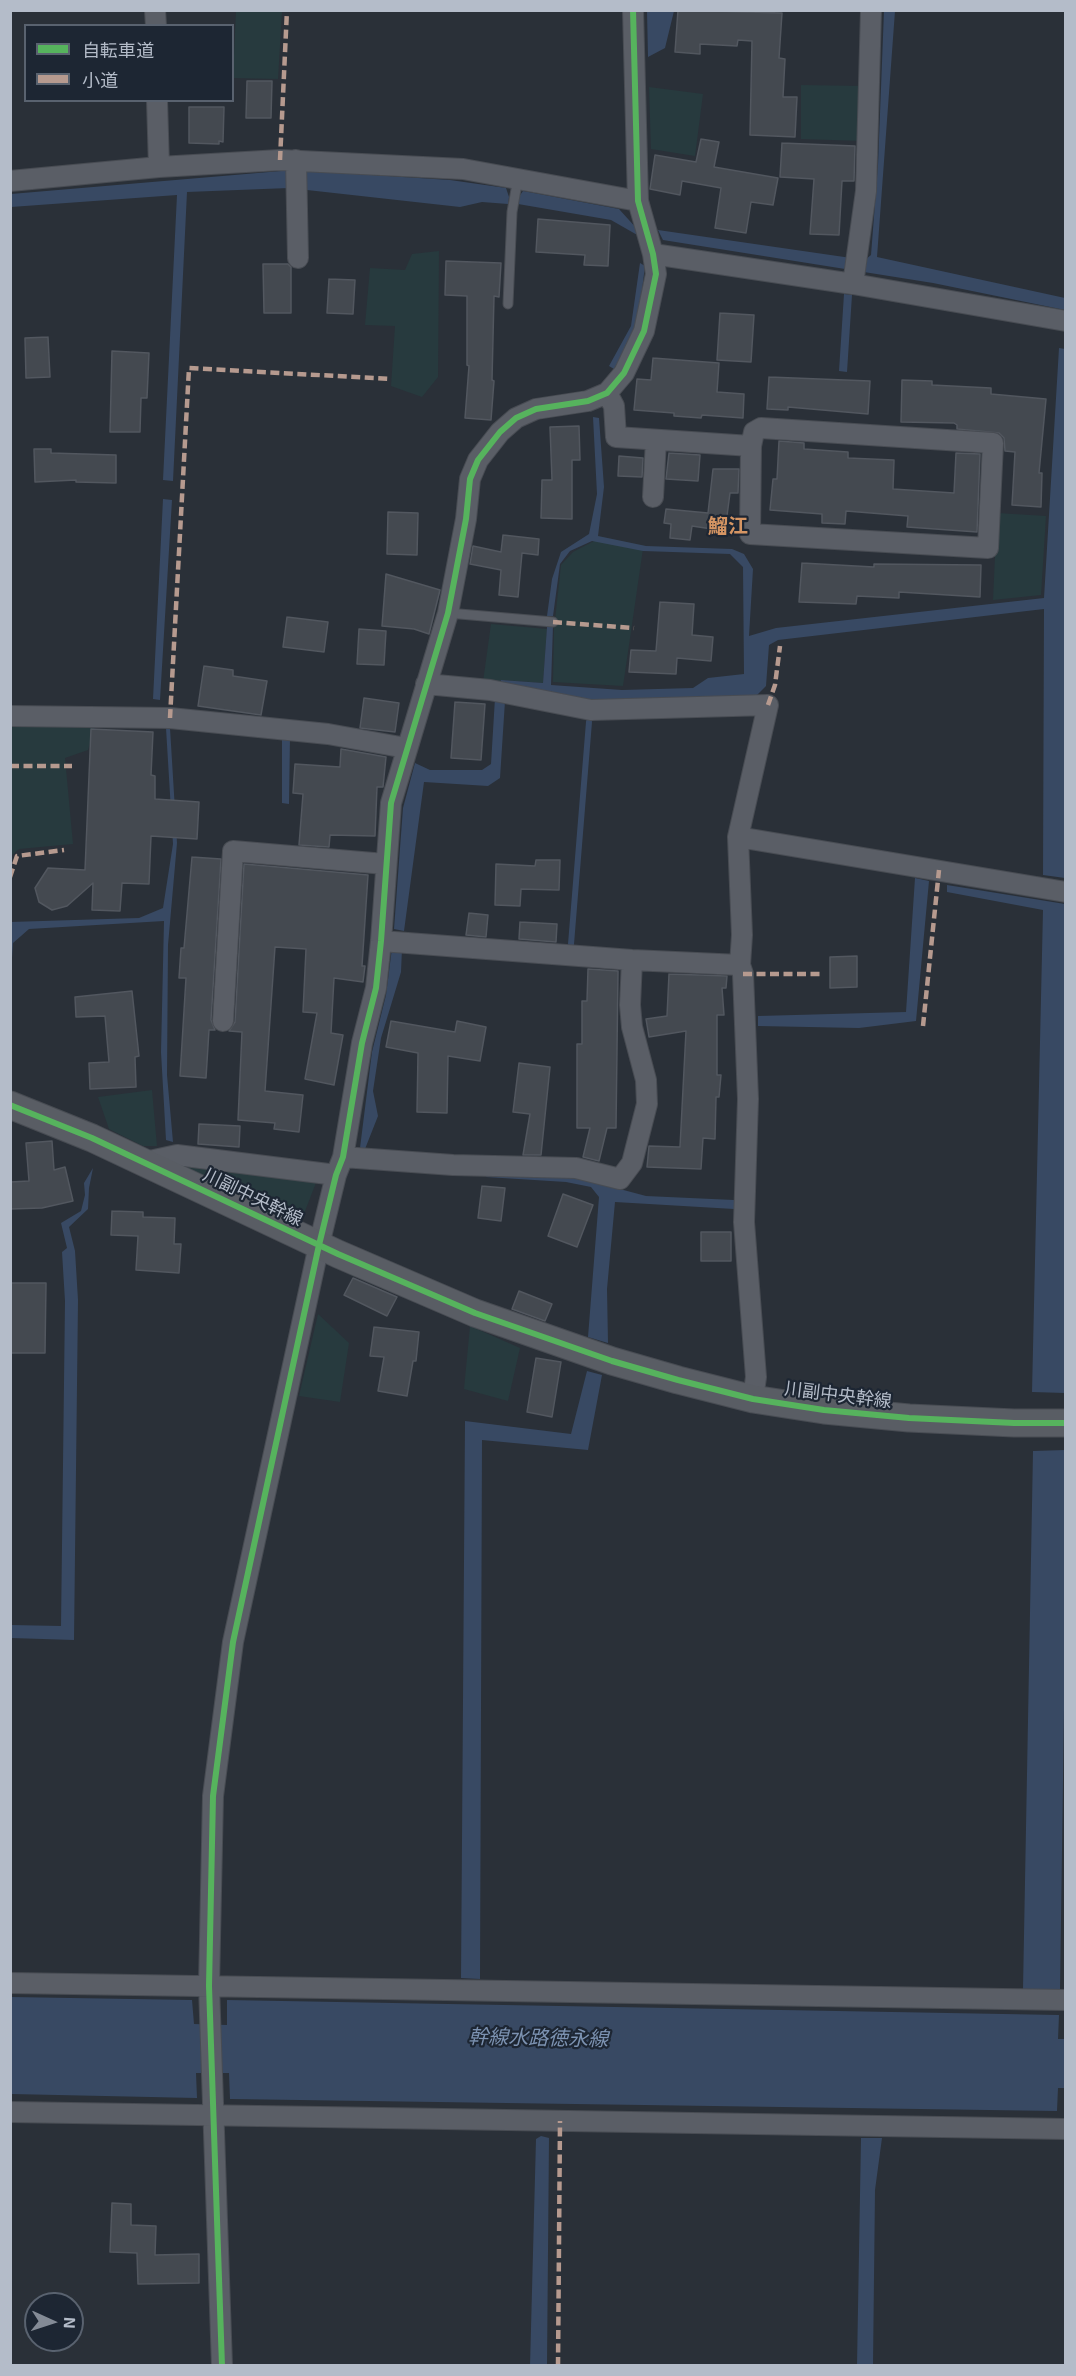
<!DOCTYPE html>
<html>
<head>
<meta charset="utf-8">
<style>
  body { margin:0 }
  #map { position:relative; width:1076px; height:2376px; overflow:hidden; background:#2a3038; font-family:"Exo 2","Noto Sans JP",sans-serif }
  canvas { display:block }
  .frame { position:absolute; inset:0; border:12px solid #b4bcc9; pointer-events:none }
  .legend { position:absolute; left:24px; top:24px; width:210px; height:78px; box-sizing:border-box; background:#1d2633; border:2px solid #59626f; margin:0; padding:8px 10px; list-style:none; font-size:18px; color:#b4bcc9 }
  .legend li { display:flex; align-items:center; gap:12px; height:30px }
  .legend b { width:30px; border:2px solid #59626f }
  .north { position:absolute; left:24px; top:2292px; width:60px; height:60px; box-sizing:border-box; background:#1d2633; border:2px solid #59626f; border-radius:50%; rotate:93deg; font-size:16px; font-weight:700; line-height:24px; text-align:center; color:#b4bcc9 }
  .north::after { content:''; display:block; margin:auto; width:21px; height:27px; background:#848b96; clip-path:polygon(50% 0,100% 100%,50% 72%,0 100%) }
</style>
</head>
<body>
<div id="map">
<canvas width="1076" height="2376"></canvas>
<div class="frame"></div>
<ul class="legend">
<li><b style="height:8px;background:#56b35d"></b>自転車道</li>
<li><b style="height:8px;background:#b69a8f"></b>小道</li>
</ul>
<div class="north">N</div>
</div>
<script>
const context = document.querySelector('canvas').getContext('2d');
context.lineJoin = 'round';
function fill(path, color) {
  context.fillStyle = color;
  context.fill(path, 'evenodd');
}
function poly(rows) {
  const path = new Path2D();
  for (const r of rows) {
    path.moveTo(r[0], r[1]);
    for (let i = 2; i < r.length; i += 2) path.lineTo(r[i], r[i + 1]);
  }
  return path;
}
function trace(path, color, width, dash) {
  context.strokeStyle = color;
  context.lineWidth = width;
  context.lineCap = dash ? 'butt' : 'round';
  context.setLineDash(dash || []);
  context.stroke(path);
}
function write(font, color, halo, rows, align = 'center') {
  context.font = font + ' "Exo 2","Noto Sans JP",sans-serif';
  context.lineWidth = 4.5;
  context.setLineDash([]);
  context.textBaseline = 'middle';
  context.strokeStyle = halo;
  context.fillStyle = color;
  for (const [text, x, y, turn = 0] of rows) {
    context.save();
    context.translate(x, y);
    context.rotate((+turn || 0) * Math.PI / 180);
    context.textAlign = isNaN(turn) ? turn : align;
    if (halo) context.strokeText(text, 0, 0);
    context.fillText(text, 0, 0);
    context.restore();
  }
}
fill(poly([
  [236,11,282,11,278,79,233,78],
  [801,85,863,86,862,141,801,139],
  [649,87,703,94,695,156,651,149],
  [439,251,438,377,422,397,391,386,395,326,365,325,370,268,405,270,412,254],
  [997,513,1046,516,1041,595,993,600],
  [598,539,643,549,623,686,553,682,554,629,561,565,573,552],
  [491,624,547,629,543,683,501,680,499,684,483,682],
  [11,722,96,723,88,750,65,758,73,844,19,849,11,856],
  [152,1090,157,1146,143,1146,109,1129,98,1097],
  [187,1160,317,1180,302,1219,188,1169],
  [318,1314,349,1343,340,1402,299,1396],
  [470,1326,520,1348,508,1401,464,1389]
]), '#273a3e');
fill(poly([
  [647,11,674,11,665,48,648,57],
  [884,11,895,11,877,257,1065,298,1065,310,933,283,663,240,658,230,865,260,871,255,878,165],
  [293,170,450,180,506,188,509,197,508,204,482,202,460,207,289,188,187,192,173,481,163,480,177,195,11,207,11,194],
  [523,191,619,209,638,230,639,236,611,220,518,204,518,198],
  [640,263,645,266,637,330,614,369,609,366,631,326],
  [844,294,852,295,847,372,839,371],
  [1059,348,1065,349,1065,878,1043,875,1044,609,778,640,769,645,766,686,756,696,591,700,499,684,501,680,543,683,547,627,550,626,553,626,551,685,622,690,693,688,708,678,744,674,743,567,730,554,643,551,592,541,570,551,560,564,553,616,547,616,552,579,561,552,589,534,597,494,593,417,599,418,604,487,598,536,646,546,732,549,744,554,753,569,749,636,776,628,1044,598],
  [163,499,172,500,160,700,153,699],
  [495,698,505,701,500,778,488,786,424,782,404,931,394,929,403,808,415,763,430,770,482,770,491,764],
  [166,728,170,728,177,843,168,945,167,1075,173,1142,166,1140,161,1052,164,921,29,929,13,943,10,988,10,922,139,918,163,908,173,844],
  [282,736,290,736,289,804,282,803],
  [915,878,929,881,916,1021,859,1028,758,1026,758,1016,906,1012],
  [947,885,1065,904,1065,1393,1032,1392,1043,910,947,892],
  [392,948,402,949,401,972,381,1038,373,1091,378,1116,365,1149,360,1148,372,1052,386,995],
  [93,1168,89,1188,88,1209,69,1227,75,1251,78,1300,74,1640,11,1638,11,1625,61,1626,65,1301,62,1252,67,1248,61,1223,81,1211,85,1195,84,1183],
  [488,1170,571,1176,646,1196,734,1200,734,1209,615,1202,607,1289,608,1343,588,1337,599,1197,591,1187,566,1182,486,1177],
  [587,1371,602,1375,588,1450,482,1440,480,1979,461,1978,465,1421,571,1434],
  [1065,1450,1065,1640,1060,1990,1023,1989,1033,1451],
  [11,1997,192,2000,194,2024,227,2025,227,2000,1059,2015,1058,2039,1065,2039,1065,2088,1058,2088,1057,2111,230,2099,229,2073,196,2073,197,2098,11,2094],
  [541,2136,549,2138,547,2365,530,2366,536,2139],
  [861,2138,882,2138,875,2190,873,2365,857,2365]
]), '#384963');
trace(poly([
  [571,944,589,722]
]), '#384963', 6);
const building = poly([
  [678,10,782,13,779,58,785,59,783,97,797,97,795,137,750,135,752,41,738,40,737,46,700,44,700,54,675,52,678,10],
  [247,81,272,81,271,118,246,118,247,81],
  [189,107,224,107,223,142,219,141,219,144,189,143,189,107],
  [701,139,719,142,714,167,778,178,773,205,751,202,746,233,715,228,721,188,682,181,680,195,650,189,655,155,696,162,701,139],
  [782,143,855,146,854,181,842,181,839,235,810,234,814,179,780,177,782,143],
  [538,219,610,225,608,266,584,265,585,255,536,252,538,219],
  [446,261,501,263,499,297,494,296,492,380,494,381,491,420,465,418,469,366,467,365,467,296,445,295,446,261],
  [263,264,288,264,291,267,291,313,264,313,263,264],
  [329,279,355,280,353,314,327,313,329,279],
  [720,313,754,315,751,362,717,360,720,313],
  [48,337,50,377,26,378,25,338,48,337],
  [112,351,149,353,147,398,141,398,140,432,110,432,112,351],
  [653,358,719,363,717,392,744,394,743,418,702,415,701,418,674,416,674,413,634,410,637,379,651,380,653,358],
  [769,377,870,381,868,414,788,407,788,410,767,409,769,377],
  [902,380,932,381,932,385,991,388,991,394,1046,399,1039,473,1042,473,1041,507,1012,505,1015,452,1005,451,1004,438,999,433,957,429,957,425,954,423,901,422,902,380],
  [579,426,580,460,572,460,572,519,541,518,542,480,552,480,550,427,579,426],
  [779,441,804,443,804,449,848,452,848,458,894,460,893,489,954,493,956,453,980,454,977,532,907,527,908,516,846,511,845,524,822,523,822,514,770,510,773,479,777,479,779,441],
  [34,449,51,449,51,453,116,455,116,483,76,482,76,480,35,482,34,449],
  [669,453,700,455,698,481,666,479,669,453],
  [619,456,643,458,642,477,618,476,619,456],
  [713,469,739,469,738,493,730,493,725,531,692,526,690,540,670,538,671,524,664,523,666,509,708,513,713,469],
  [388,512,418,513,417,555,387,554,388,512],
  [503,535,539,539,538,555,522,553,518,597,499,595,501,570,470,564,473,546,501,552,503,535],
  [802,563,874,567,874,564,981,565,980,597,899,592,899,598,857,596,856,604,799,602,802,563],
  [386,574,440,590,429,634,414,629,382,626,386,574],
  [660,602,694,604,692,635,713,637,711,661,677,658,676,674,629,672,631,650,656,651,660,602],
  [287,617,328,622,324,652,283,647,287,617],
  [359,629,386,631,384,665,357,664,359,629],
  [204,666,233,670,233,676,267,681,261,715,198,706,204,666],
  [364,698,399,703,395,732,360,728,364,698],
  [455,702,485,704,481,760,451,758,455,702],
  [91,729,153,732,151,775,155,776,155,799,199,802,197,839,151,836,149,884,122,883,120,911,92,910,93,883,67,906,52,910,39,902,35,888,48,868,85,870,91,729],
  [341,749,386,757,383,787,377,787,375,836,330,835,329,847,299,845,303,794,293,793,295,764,340,767,341,749],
  [192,857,221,859,211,1020,215,1030,209,1030,206,1078,180,1076,186,978,179,978,181,948,184,948,192,857],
  [536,860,560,860,559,890,521,889,520,906,495,905,496,864,535,866,536,860],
  [244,864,368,875,362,966,365,966,363,982,334,978,331,1033,343,1035,334,1085,305,1079,317,1013,303,1012,306,949,275,947,265,1091,303,1095,299,1132,274,1129,275,1123,238,1120,242,1032,229,1031,235,1022,244,864],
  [469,913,488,915,486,937,466,935,469,913],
  [520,922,557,924,556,942,519,939,520,922],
  [857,956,857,987,830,988,830,957,857,956],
  [588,969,618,971,616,1128,607,1128,599,1161,583,1157,590,1128,577,1128,577,1044,582,1044,582,1001,587,1001,588,969],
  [669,974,727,976,726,988,722,988,724,1015,717,1015,717,1075,721,1075,719,1097,716,1097,715,1139,703,1138,701,1169,647,1167,649,1146,680,1147,686,1031,649,1037,646,1019,667,1016,669,974],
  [132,991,139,1056,135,1057,136,1087,90,1089,89,1063,109,1062,105,1016,76,1017,75,997,132,991],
  [391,1021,455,1032,457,1021,486,1027,480,1061,448,1056,447,1113,417,1112,418,1053,386,1047,391,1021],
  [519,1063,550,1067,541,1155,523,1155,530,1114,513,1112,519,1063],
  [199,1124,240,1126,239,1147,198,1144,199,1124],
  [52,1141,54,1170,65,1167,73,1201,42,1208,10,1209,10,1182,29,1181,26,1143,52,1141],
  [482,1186,505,1188,501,1221,478,1218,482,1186],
  [563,1194,593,1205,577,1247,548,1236,563,1194],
  [112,1211,143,1212,143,1217,175,1218,174,1244,181,1244,179,1273,136,1270,138,1236,111,1235,112,1211],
  [701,1232,731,1232,731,1261,701,1261,701,1232],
  [353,1278,397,1297,387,1316,344,1295,353,1278],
  [10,1283,46,1283,45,1353,10,1353,10,1283],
  [519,1291,552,1304,545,1321,512,1309,519,1291],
  [374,1327,419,1332,416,1361,413,1361,407,1396,378,1391,384,1357,370,1356,374,1327],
  [536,1358,561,1362,552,1417,527,1412,536,1358],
  [112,2203,131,2204,131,2225,156,2226,155,2255,199,2254,199,2283,138,2284,137,2253,110,2252,112,2203]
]);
fill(building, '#444950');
trace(building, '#52575f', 1.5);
const lane = poly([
  [508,304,512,212,518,178],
  [448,613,553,622]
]);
const street = poly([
  [155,10,156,26],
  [157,100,159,167],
  [296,160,298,258],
  [10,181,159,167,280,160,463,169,638,201],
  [653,254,853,284,1066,321],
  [853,284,866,191,871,10],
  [607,393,614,406,616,437,751,446,754,432,761,428,993,443,988,548,750,534,751,446],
  [653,497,656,440],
  [426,684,490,690,591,710,768,705,738,837],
  [10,716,170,718,328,734,406,748],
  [381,941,632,960,740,965,742,935,738,837,1066,892],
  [740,965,743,974,748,1099,744,1222,756,1377,753,1399],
  [223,1021,233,851,385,864],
  [343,1157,453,1165,576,1168,620,1179,632,1163,647,1104,646,1080,632,1027,630,1005,632,960],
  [145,1162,177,1155,336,1175],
  [10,1983,1066,2000],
  [10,2112,1066,2129],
  [222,2366,209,1986,213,1796,233,1642,319,1245,336,1175,343,1157,362,1043,376,988,381,941,391,803,448,613,466,519,470,479,478,460,500,432,516,418,536,409,588,401,607,393,624,373,644,331,656,274,653,254,638,201,633,10]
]);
const secondary = poly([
  [10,1105,92,1138,338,1254,475,1313,612,1361,678,1380,753,1399,824,1410,909,1418,1014,1423,1066,1423]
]);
trace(lane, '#484c53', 11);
trace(street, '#484c53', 22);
trace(secondary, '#484c53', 29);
trace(lane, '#5a5e66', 9);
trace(street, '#5a5e66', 20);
trace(secondary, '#595d64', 27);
trace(poly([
  [280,160,287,10],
  [553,622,634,628],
  [768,705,775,685,780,646],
  [170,718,189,368,391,379],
  [10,766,72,766],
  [10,877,17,856,64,850],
  [743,974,822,974],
  [923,1026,939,870],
  [558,2366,560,2121]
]), '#b69a8f', 4.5, [9, 4.5]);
trace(poly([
  [10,1105,92,1138,338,1254,475,1313,612,1361,678,1380,753,1399,824,1410,909,1418,1014,1423,1066,1423],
  [222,2366,209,1986,213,1796,233,1642,319,1245,336,1175,343,1157,362,1043,376,988,381,941,391,803,448,613,466,519,470,479,478,460,500,432,516,418,536,409,588,401,607,393,624,373,644,331,656,274,653,254,638,201,633,10]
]), '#56b35d', 6);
write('18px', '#b4bcc9', '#1d2633', [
  ["川副中央幹線",253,1197,26],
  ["川副中央幹線",838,1395,7]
]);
write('bold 20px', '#d59563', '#1d2633', [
  ["鰡江",728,526]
]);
write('italic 20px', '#7c92b1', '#1d2633', [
  ["幹線水路徳永線",538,2038,1]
]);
</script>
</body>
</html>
